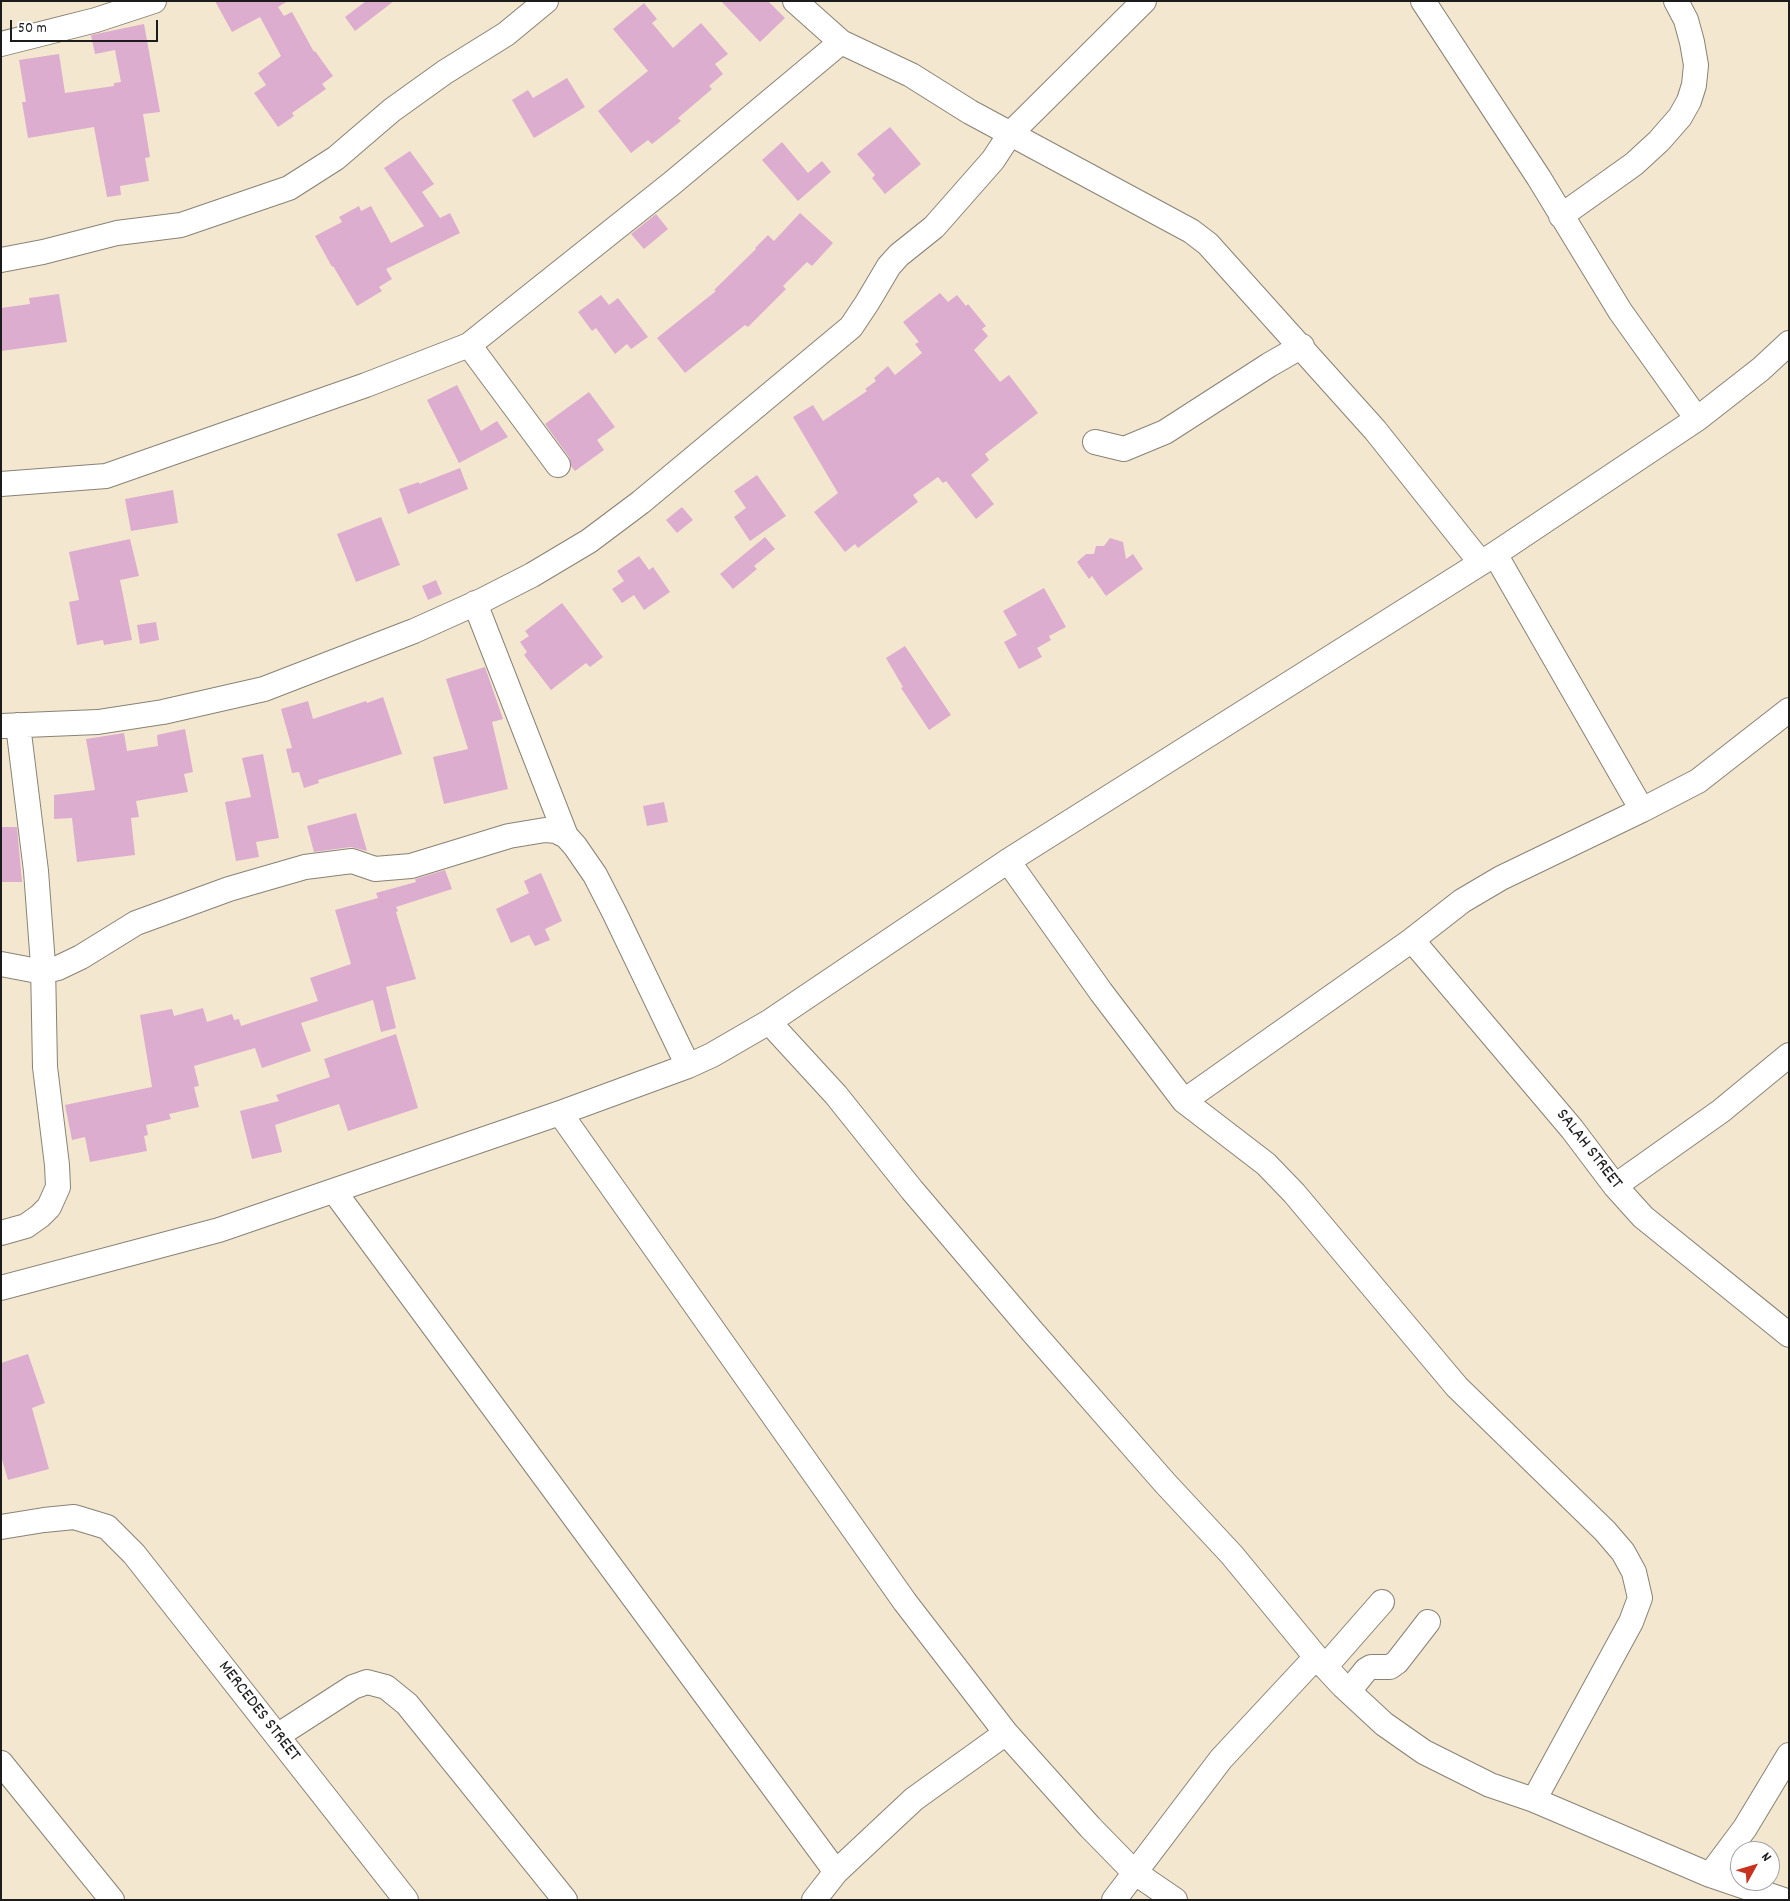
<!DOCTYPE html>
<html>
<head>
<meta charset="utf-8">
<style>
  body { margin:0 }
  #map { position:relative; width:1790px; height:1901px; overflow:hidden; background:#f3e7cf; font-family:Dekko,sans-serif }
  canvas { display:block }
  .frame { position:absolute; inset:0; border:2px solid #1c1c1c; pointer-events:none }
  .north { position:absolute; left:1730px; top:1841px; width:50px; height:50px; box-sizing:border-box; background:#fff; border:1px solid #a4a4a4; border-radius:50%; rotate:51deg; font-size:14px; font-weight:700; line-height:20px; text-align:center; color:#1c1c1c }
  .north::after { content:''; display:block; margin:auto; width:18px; height:22px; background:#c8321e; clip-path:polygon(50% 0,100% 100%,50% 72%,0 100%) }
  .scale { position:absolute; left:10px; top:20px; width:148px; height:22px; box-sizing:border-box; border:2px solid #1c1c1c; border-top:0; padding-left:6px; font-size:15px; line-height:18px; white-space:nowrap; color:#1c1c1c; -webkit-text-stroke:4px #fff; paint-order:stroke }
</style>
</head>
<body>
<div id="map">
<canvas width="1790" height="1901"></canvas>
<div class="frame"></div>
<div class="north">N</div>
<div class="scale">50 m</div>
</div>
<script>
const context = document.querySelector('canvas').getContext('2d');
context.lineJoin = 'round';
function fill(path, color) {
  context.fillStyle = color;
  context.fill(path, 'evenodd');
}
function poly(rows) {
  const path = new Path2D();
  for (const r of rows) {
    path.moveTo(r[0], r[1]);
    for (let i = 2; i < r.length; i += 2) path.lineTo(r[i], r[i + 1]);
  }
  return path;
}
function trace(path, color, width, dash) {
  context.strokeStyle = color;
  context.lineWidth = width;
  context.lineCap = dash ? 'butt' : 'round';
  context.setLineDash(dash || []);
  context.stroke(path);
}
function write(font, color, halo, rows, align = 'center') {
  context.font = font + ' Dekko,sans-serif';
  context.lineWidth = 4;
  context.setLineDash([]);
  context.textBaseline = 'middle';
  context.strokeStyle = halo;
  context.fillStyle = color;
  for (const [text, x, y, turn = 0] of rows) {
    context.save();
    context.translate(x, y);
    context.rotate((+turn || 0) * Math.PI / 180);
    context.textAlign = isNaN(turn) ? turn : align;
    if (halo) context.strokeText(text, 0, 0);
    context.fillText(text, 0, 0);
    context.restore();
  }
}
fill(poly([
  [215,1,288,1,278,7,284,16,292,12,314,52,315,51,333,76,322,84,326,89,292,113,294,116,278,127,254,93,266,85,258,73,281,56,260,17,232,32],
  [366,1,394,1,355,31,345,17],
  [721,1,768,1,785,18,760,42],
  [644,3,657,19,652,23,673,48,701,23,728,54,715,64,723,74,709,86,712,89,678,118,681,121,652,144,648,140,631,153,598,111,648,71,613,29],
  [144,24,160,112,143,114,150,157,145,158,149,181,120,186,121,195,107,197,94,127,28,138,22,102,26,102,19,60,59,54,65,93,114,86,114,83,121,82,115,50,95,54,91,35],
  [567,78,585,107,534,138,512,100,528,90,533,98],
  [890,127,921,164,885,194,872,178,875,175,857,154],
  [782,142,808,173,822,161,831,172,798,201,762,160],
  [410,151,434,184,422,192,440,218,450,213,460,233,386,269,392,279,379,287,382,291,357,306,333,266,332,267,315,236,342,222,339,217,359,206,361,211,371,206,391,243,424,226,384,168],
  [800,213,833,243,812,266,807,262,783,286,786,289,748,327,745,325,685,373,657,338,716,291,714,290,756,249,755,248,768,235,774,241],
  [656,214,668,229,644,249,631,234],
  [940,293,948,302,957,295,966,306,968,304,986,326,982,329,988,336,974,350,1000,382,1009,375,1038,413,985,454,989,460,971,475,994,504,976,519,946,481,943,483,938,477,913,495,918,502,858,548,855,544,845,552,814,512,838,493,793,417,813,405,823,421,867,391,865,389,876,381,874,378,888,366,895,375,922,353,915,344,919,342,903,322],
  [59,294,67,342,1,351,1,308,30,304,29,298],
  [601,295,609,305,618,298,648,337,631,349,627,344,615,354,596,328,592,331,578,312],
  [457,385,481,431,497,421,508,437,459,463,427,400],
  [589,392,615,427,597,440,604,450,575,471,571,466,569,457,545,424],
  [460,468,468,489,408,514,399,489,419,482,419,484],
  [757,475,786,516,750,541,734,517,746,508,734,491],
  [173,490,178,523,131,531,125,499],
  [682,507,693,520,677,533,666,520],
  [381,517,400,565,356,582,337,534],
  [765,537,775,549,754,566,757,569,733,589,720,574],
  [1110,538,1123,542,1126,559,1133,554,1143,569,1106,596,1092,576,1089,579,1077,562,1086,554,1094,554,1096,546,1104,546],
  [130,539,139,576,120,580,132,640,104,645,103,640,77,645,69,602,79,600,69,552],
  [639,556,649,570,653,567,670,592,644,610,634,595,622,603,612,589,624,581,617,571],
  [436,580,442,594,428,600,422,586],
  [1044,588,1066,627,1049,636,1051,640,1037,648,1042,657,1019,669,1004,642,1017,635,1003,611],
  [562,603,603,657,590,667,586,663,551,690,524,655,527,652,520,642,529,636,525,631],
  [156,622,159,640,140,644,137,625],
  [905,646,951,715,929,730,901,688,903,687,886,658],
  [485,667,503,719,492,722,508,789,444,804,433,757,468,749,446,679],
  [383,697,402,754,318,780,319,783,304,788,299,772,292,773,286,749,292,748,281,709,308,701,313,719,366,701,367,703],
  [185,729,193,772,184,774,188,792,136,801,139,817,131,818,135,855,77,862,72,818,54,819,54,795,95,790,86,739,124,733,127,751,158,746,157,735],
  [263,754,279,838,256,842,259,857,236,861,225,802,251,797,242,758],
  [664,802,668,822,647,826,643,806],
  [356,813,367,851,351,847,314,852,307,826],
  [1,827,17,827,22,882,1,882],
  [445,870,452,889,396,907,398,911,396,912,416,979,386,987,396,1028,381,1032,373,1000,301,1023,311,1051,262,1068,255,1048,194,1066,199,1086,194,1087,199,1107,169,1114,171,1119,146,1125,148,1135,144,1136,147,1151,90,1162,85,1137,72,1140,65,1105,152,1087,140,1015,172,1009,174,1016,203,1008,207,1022,232,1014,234,1020,239,1019,241,1026,318,1001,310,978,351,964,335,910,378,898,376,893,416,882,415,879],
  [541,873,562,921,545,929,550,940,535,946,529,935,511,943,496,909,529,893,524,881],
  [396,1034,418,1108,348,1131,339,1104,275,1125,282,1152,252,1159,240,1111,279,1101,276,1095,330,1077,324,1059],
  [28,1354,45,1403,32,1408,49,1469,8,1480,1,1456,1,1363]
]), '#ddadcf');
const minor = poly([
  [795,1,841,42,911,75,970,112,1191,231,1208,244,1375,430,1481,563],
  [1423,1,1539,178,1620,311,1697,419],
  [1,44,96,20,154,1],
  [1561,216,1634,164,1659,141,1680,117,1689,101,1694,85,1696,65,1692,42,1686,20,1676,1],
  [1,260,43,252,117,233,181,225,289,188,336,158,392,110,445,72,506,34,546,1],
  [469,345,558,465],
  [1095,442,1124,449,1165,432,1269,365,1302,346],
  [1,484,106,476,366,385,469,345,671,184,841,42],
  [1495,554,1642,810],
  [475,603,566,836],
  [1,726,98,722,163,712,264,689,414,631,483,600,532,575,589,541,641,502,851,327,867,303,889,266,899,255,934,227,993,160,1010,134,1144,1],
  [1008,861,1101,992,1184,1101,1266,1164,1294,1193,1457,1387,1605,1531,1623,1552,1634,1572,1640,1598,1631,1622,1534,1800],
  [1412,940,1572,1129,1615,1186,1643,1217,1789,1335],
  [1,964,43,972,58,968,81,957,136,923,229,889,305,867,352,861,375,869,411,866,509,836,545,830,556,831,566,836,575,846,595,875,615,914,688,1066],
  [769,1022,836,1095,912,1190,1031,1330,1165,1483,1232,1555,1316,1657,1343,1686,1384,1724,1424,1752,1490,1785,1534,1800,1710,1875,1784,1900],
  [1184,1101,1412,940,1462,901,1501,878,1642,810,1698,781,1789,710],
  [560,1113,905,1602,1006,1733,1090,1827,1134,1872,1175,1900],
  [1615,1186,1721,1111,1789,1055],
  [334,1191,836,1872],
  [1,1233,26,1226,40,1216,49,1207,58,1187,57,1165,45,1067,43,965,36,871,18,725],
  [1,1288,219,1230,560,1113,688,1066,712,1055,769,1022,1008,861,1495,554,1697,419,1761,369,1789,343],
  [1,1527,44,1520,74,1517,107,1527,134,1554,406,1900],
  [1325,1667,1382,1602],
  [1349,1691,1366,1670,1371,1667,1390,1667,1397,1662,1428,1622],
  [277,1736,353,1687,367,1682,386,1687,407,1704,565,1900],
  [1,1763,112,1900],
  [1710,1875,1745,1828,1789,1755],
  [814,1900,836,1872,914,1799,1006,1733],
  [1114,1900,1221,1759,1316,1657]
]);
trace(minor, '#888276', 26);
trace(minor, '#fff', 24);
write('18px', '#1c1c1c', '#fff', [
  ["SALAH STREET",1588,1150,52],
  ["MERCEDES STREET",258,1712,52]
]);
</script>
</body>
</html>
